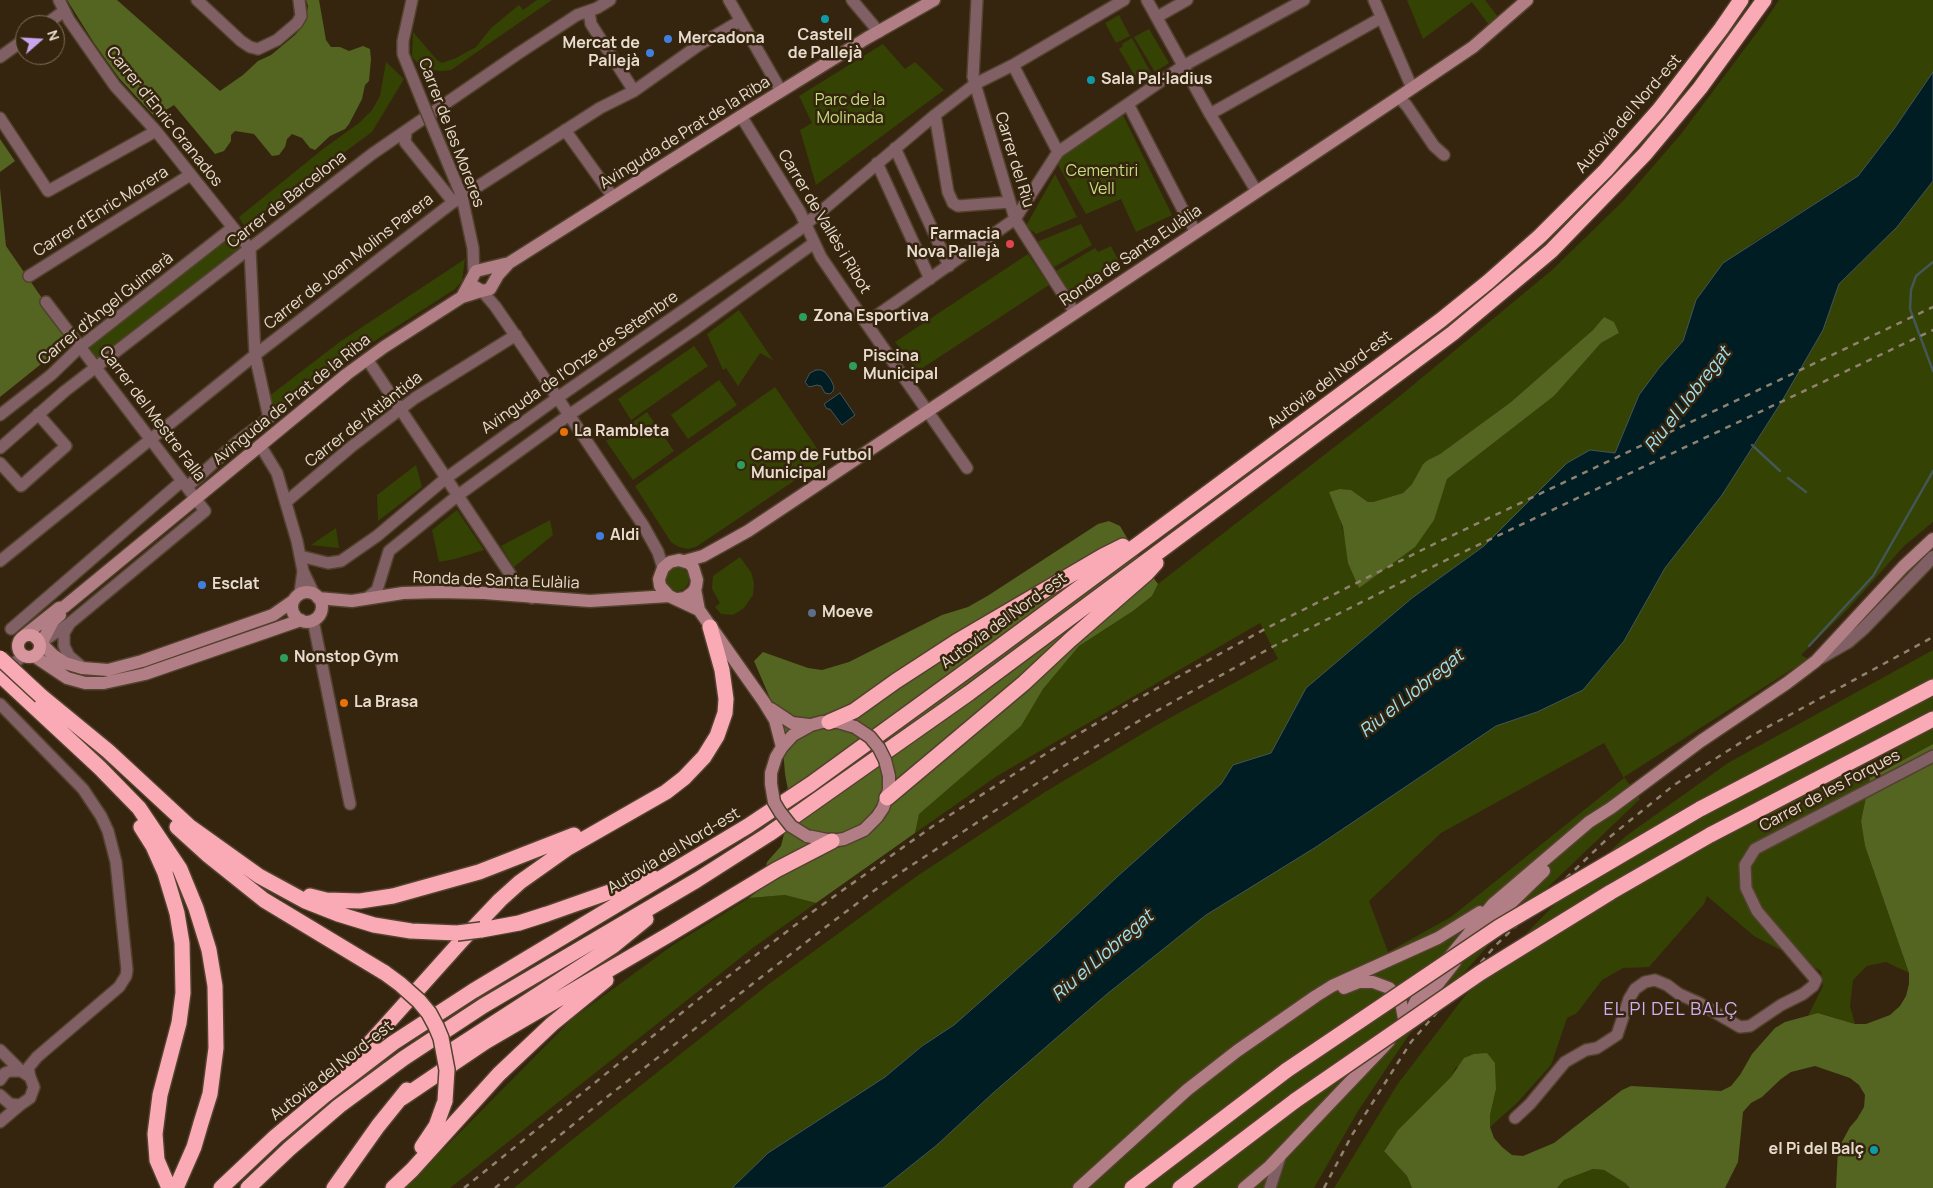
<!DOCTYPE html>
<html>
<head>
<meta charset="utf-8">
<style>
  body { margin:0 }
  #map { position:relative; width:1933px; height:1188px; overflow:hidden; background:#36250e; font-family:Manrope,sans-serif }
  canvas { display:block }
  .north { position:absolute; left:15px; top:15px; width:50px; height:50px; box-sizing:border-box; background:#36250e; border:1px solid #7d6e5b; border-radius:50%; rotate:71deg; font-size:14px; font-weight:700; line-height:20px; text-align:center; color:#e7dcce }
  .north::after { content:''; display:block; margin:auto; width:18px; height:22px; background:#c9a5ee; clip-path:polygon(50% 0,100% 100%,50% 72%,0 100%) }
</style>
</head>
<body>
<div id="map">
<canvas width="1933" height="1188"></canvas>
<div class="north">N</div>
</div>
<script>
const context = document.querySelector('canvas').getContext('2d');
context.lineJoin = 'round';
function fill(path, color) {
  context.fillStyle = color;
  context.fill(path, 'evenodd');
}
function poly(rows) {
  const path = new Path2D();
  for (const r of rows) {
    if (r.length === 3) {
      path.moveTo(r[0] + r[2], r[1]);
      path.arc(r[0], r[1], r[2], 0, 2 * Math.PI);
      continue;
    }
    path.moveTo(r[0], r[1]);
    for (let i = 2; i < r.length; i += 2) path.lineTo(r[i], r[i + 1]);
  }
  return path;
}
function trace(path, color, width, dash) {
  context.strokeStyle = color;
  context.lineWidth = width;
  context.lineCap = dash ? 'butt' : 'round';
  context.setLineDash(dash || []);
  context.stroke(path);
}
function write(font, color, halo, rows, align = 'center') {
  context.font = font + ' Manrope,sans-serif';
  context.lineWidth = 5;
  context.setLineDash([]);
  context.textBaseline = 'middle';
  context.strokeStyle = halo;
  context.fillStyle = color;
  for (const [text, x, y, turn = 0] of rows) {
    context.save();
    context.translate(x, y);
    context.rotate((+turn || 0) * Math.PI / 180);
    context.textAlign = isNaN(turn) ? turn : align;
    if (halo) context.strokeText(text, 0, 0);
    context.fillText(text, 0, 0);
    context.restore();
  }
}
fill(poly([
  [537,0,552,0,451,70,442,71,423,69,412,57,413,32,437,60,442,63,456,58,476,47,491,28,519,5,523,10],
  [1407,0,1485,0,1501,21,1492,29,1472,2,1423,39],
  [1779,0,1933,0,1933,72,1894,129,1858,176,1752,243,1696,300,1683,341,1659,368,1639,395,1615,453,1590,450,1484,546,1412,598,1306,688,1271,753,1233,765,1221,784,1117,877,1050,940,954,1025,922,1046,885,1077,768,1153,732,1188,514,1188,568,1143,769,984,917,876,1045,792,1157,725,1278,659,1260,623,997,776,915,833,918,814,1020,726,1043,689,1079,646,1133,611,1152,596,1158,584,1395,400,1552,270,1624,200,1681,134,1761,27],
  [1604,317,1619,333,1601,343,1554,396,1447,479,1443,490,1345,538,1339,515,1340,489,1351,490,1368,502,1373,502,1403,493,1412,484,1423,464,1428,460,1440,454,1511,402,1593,330],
  [1119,15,1130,36,1116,43,1105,23],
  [1149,29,1169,63,1155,72,1134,37],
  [1132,38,1151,73,1138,81,1119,49,1123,46,1122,44],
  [883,44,905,69,915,62,944,90,816,185,800,130,812,123,799,96],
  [386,62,404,79,372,132,244,226,239,217,323,149,359,123,372,110,380,96],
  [1120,109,1172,215,1136,232,1121,199,1086,214,1054,158],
  [1055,174,1077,217,1036,234,1026,226],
  [1933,181,1933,522,1904,546,1847,610,1801,655,1808,659,1624,777,1640,799,1493,940,1408,1036,1358,1111,1314,1188,883,1188,937,1145,993,1093,1107,994,1206,915,1316,847,1496,726,1537,712,1583,690,1624,641,1665,568,1722,495,1782,401,1823,330,1839,284,1897,227],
  [1604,743,1624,778,1451,917,1388,952,1369,901,1441,833],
  [1081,224,1092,245,1054,267,1037,242],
  [234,232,248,249,97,368,80,347],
  [1111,246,1122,267,1074,299,1056,271,1095,248,1098,252],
  [1028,254,1049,285,918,371,895,342],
  [465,259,462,281,455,289,379,338,319,380,269,418,264,400,341,341],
  [739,310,773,360,760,353,738,386,726,368,723,370,707,334],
  [694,346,708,366,631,420,618,399],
  [719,380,737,405,688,439,671,415],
  [775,387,825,460,696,547,688,549,679,547,671,542,635,486],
  [647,412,674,451,633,480,606,441],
  [416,465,422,487,378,521,377,495],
  [457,510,484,550,455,559,439,562,432,530],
  [550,520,553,535,514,567,501,546],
  [336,528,339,548,311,545],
  [740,557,751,572,754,583,753,595,744,608,733,615,721,614,715,607,720,603,712,589,713,576],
  [677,579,12],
  [1933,650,1933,744,1870,778,1861,821,1865,846,1909,973,1886,962,1867,966,1853,980,1850,1006,1855,1024,1819,1013,1808,1016,1823,986,1821,971,1754,936,1707,896,1704,904,1649,967,1623,968,1602,980,1577,1013,1567,1018,1551,1065,1517,1103,1490,1127,1490,1115,1496,1089,1495,1063,1456,1067,1451,1077,1398,1130,1384,1150,1407,1176,1412,1188,1334,1188,1397,1085,1464,997,1558,901,1626,836,1728,763],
  [785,895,816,903,754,947,450,1188,405,1188,572,1019,673,945,749,898],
  [1593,1169,1604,1170,1625,1183,1630,1188,1557,1188,1564,1180]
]), '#344204');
fill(poly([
  [67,0,117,0,220,91,243,75,258,61,271,55,295,35,302,27,306,18,308,6,306,0,319,0,326,40,331,47,340,47,349,51,363,46,370,49,371,59,369,81,365,85,362,99,349,124,345,129,330,136,315,150,310,148,302,138,292,134,287,139,285,147,279,155,272,156,254,134,235,131,231,135,231,141,224,151,215,154,174,105,155,117,119,78,94,43],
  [0,139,15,161,0,172],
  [0,188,6,246,71,340,0,397],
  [1604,317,1614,322,1619,333,1601,343,1554,396,1447,479,1434,520,1415,547,1359,588,1348,563,1343,527,1329,492,1340,489,1351,490,1368,502,1373,502,1403,493,1412,484,1423,464,1428,460,1440,454,1511,402,1593,330],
  [1109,521,1120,526,1137,555,1158,584,1152,596,1133,611,1079,646,1043,689,1021,726,919,814,915,833,816,903,785,895,749,898,759,890,767,862,781,846,791,806,785,774,781,724,754,661,763,652,808,668,822,670,849,662,942,615,968,607,989,595,1098,524],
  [1933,744,1933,1188,1836,1188,1838,1149,1850,1127,1857,1119,1864,1107,1865,1095,1859,1085,1850,1078,1815,1066,1791,1072,1781,1079,1762,1097,1751,1103,1743,1112,1738,1162,1725,1188,1630,1188,1625,1183,1604,1170,1593,1169,1564,1180,1557,1188,1412,1188,1407,1176,1384,1151,1398,1130,1451,1077,1464,1058,1474,1054,1487,1053,1495,1063,1496,1089,1490,1115,1490,1127,1494,1138,1502,1147,1512,1155,1523,1156,1554,1143,1622,1090,1631,1086,1721,1091,1731,1086,1740,1075,1752,1054,1775,1028,1785,1022,1818,1013,1855,1024,1866,1024,1890,1015,1900,1006,1906,996,1909,984,1909,973,1865,846,1861,821,1870,778]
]), '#536521');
const water = poly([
  [1933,72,1933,181,1897,227,1839,284,1823,330,1782,401,1722,495,1665,568,1624,641,1583,690,1537,712,1496,726,1316,847,1206,915,1107,994,993,1093,937,1145,883,1188,732,1188,768,1153,885,1077,922,1046,954,1025,1050,940,1117,877,1221,784,1233,765,1271,753,1306,688,1412,598,1484,546,1567,463,1590,450,1615,453,1639,395,1659,368,1683,341,1696,300,1723,263,1858,176,1894,129,1933,72],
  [816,370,821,370,825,372,831,380,834,387,833,391,830,394,825,393,821,386,817,385,809,387,805,382,810,373,816,370],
  [840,393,855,415,842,425,830,409,827,409,824,404,840,393]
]);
fill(water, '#001d24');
trace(water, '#455657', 1);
trace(poly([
  [1933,262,1916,276,1911,290,1910,309,1933,371],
  [1752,445,1780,471],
  [1788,478,1806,492],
  [1809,646,1873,576,1933,471]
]), '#455657', 2.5);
const minor = poly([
  [59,0,69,20,115,86,156,131,250,249],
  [197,0,241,41,250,47,258,49,277,40,297,23,301,16,299,0],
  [412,0,403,41,403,54,424,106],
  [729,0,781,91],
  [852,0,879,32],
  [977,0,973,77,1015,219,1075,313],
  [1147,0,1210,114,1257,192],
  [1374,0,1412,88],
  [589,12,591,24,634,91],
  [1157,17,1187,0],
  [45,25,64,11],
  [0,57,25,39],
  [1013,65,1058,152],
  [1399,97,1407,106,1434,146,1444,155],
  [1128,104,1183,210,1196,232],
  [1210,114,1381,18],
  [935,115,948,192,953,203,958,206,1010,202],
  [741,116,800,212,821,257,866,323,967,468],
  [0,118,48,191,156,131],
  [434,130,462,197,473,248,474,273],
  [565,130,613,197],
  [406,132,405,142,450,198,452,203],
  [895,148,949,266],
  [877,163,930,279],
  [29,276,190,175],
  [482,291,495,306,524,348,643,525,658,552,663,568],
  [866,323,1015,219,1058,152,1183,66,1304,0],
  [367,359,510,574,522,590,532,598],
  [0,415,51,375,80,347,232,228],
  [260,445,277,473,297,541,303,571,314,594],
  [0,448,65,391,372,154,519,53,577,15,597,8,610,0],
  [0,463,21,486,66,446,38,414],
  [187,487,238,441,269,418,255,355,250,249],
  [286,502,351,447,415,398,516,335],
  [300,556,328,563,341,561,377,536,445,479,567,391,799,230,935,115,975,84,1013,65,1124,0],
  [0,561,255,355,452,203,600,108,634,91,699,45,740,21],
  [300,593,303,571],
  [367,598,377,590,389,551,457,496,569,415,692,331,814,243],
  [313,620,350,804],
  [70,623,64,633,64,646,69,656,82,667],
  [11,629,182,481],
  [42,642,70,623,205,511,46,302],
  [3,672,23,656],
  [0,704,83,789,101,816,108,831,116,862,127,970,126,976,119,987,37,1057,28,1068,30,1077],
  [0,1050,21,1071],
  [0,1080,5,1073,10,1071,21,1071,30,1077,34,1087,30,1098,20,1105,10,1104,0,1095],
  [1515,1118,1530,1104,1565,1062,1586,1050,1597,1048,1617,1035,1629,999,1635,989,1645,982,1655,980,1667,985,1679,994,1699,1003,1740,1027,1750,1026,1781,1005,1803,994,1813,986,1816,980,1757,911,1746,888,1745,865,1755,849,1933,756],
  [0,1122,20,1105],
  [1270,1188,1281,1154]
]);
const tertiary = poly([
  [1820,658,1848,642,1863,629,1933,557]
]);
const secondary = poly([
  [475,287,482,291,490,289,498,275,509,263],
  [462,297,476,271,509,263,741,116,867,38,934,0],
  [685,561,703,556,748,531,1399,97,1473,47,1527,0],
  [695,589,699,610,764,702,775,720,782,747],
  [307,607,15],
  [318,598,352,601,403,593,439,592,484,593,590,601,669,596],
  [678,599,685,598,693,592,696,587,697,580,693,567,689,563,679,560,670,562,663,568,659,579,660,586,669,596,699,610],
  [25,635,59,608,64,607,347,374,384,347,462,297,481,291],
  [36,638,53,655,65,663,82,668,108,670,142,661,273,615,293,601],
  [40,646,53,621,60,615],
  [34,656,67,678,85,683,104,683,145,674,301,620],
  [771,709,792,723,809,725],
  [771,784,771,773,776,757,782,747,793,735,811,725,822,722,838,722,855,727],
  [807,836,832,841,844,839,864,830,877,817,883,808,889,790,889,776],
  [1474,939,1544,871],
  [1344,988,1359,982,1373,982,1389,988,1396,995,1401,1003,1405,1024],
  [1415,1013,1455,962],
  [1405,1024,1419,994,1493,904,1589,822,1611,808,1701,741,1787,683,1816,661,1903,567,1933,539],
  [1079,1188,1187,1090,1237,1051,1316,996,1332,986,1438,938,1480,912],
  [1244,1188,1270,1166,1389,1041]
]);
const primary = poly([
  [29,646,11]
]);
const motorway = poly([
  [0,675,100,768,139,808,180,869,196,908,209,950,215,986,216,1048,210,1094,201,1123,194,1147,176,1188],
  [41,696,108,751,189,826,259,876,305,901,338,914,374,925,411,931,457,933],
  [829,722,854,711,896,681,956,642,1103,556,1123,546],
  [887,798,1024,683,1070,640,1147,573,1156,563],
  [1700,809,1933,687],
  [141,827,153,846,165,873,177,913,182,943,183,993,179,1023,160,1095,155,1134,157,1160,169,1188],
  [177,827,209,856,264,900,385,973],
  [1710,835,1933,719],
  [310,896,326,900,360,901,393,896,479,872,574,835],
  [481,930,519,923,547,914,652,877],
  [454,1049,613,946,646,919],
  [348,1070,368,1045,463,939,500,900,520,882,568,848,666,792,684,778,704,757,717,736,725,713,726,699,722,670,710,627],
  [402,1098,485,1042,670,934,776,870,832,841],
  [422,1147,436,1126,445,1101],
  [221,1188,275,1137,325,1095,393,1043,473,991,748,826,811,784,998,648,1441,320,1488,282,1540,236,1606,170,1659,110,1721,29,1741,0],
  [248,1188,289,1149,339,1106,404,1058,483,1006,697,880,769,834,969,693,1453,333,1551,251,1645,154,1700,88,1764,0],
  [334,1188,378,1126,407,1090],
  [393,1188,412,1170,499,1074,552,1024,606,980],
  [1132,1188,1287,1070],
  [1180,1188,1296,1100]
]);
trace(minor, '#52422d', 14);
trace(tertiary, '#52422d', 15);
trace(secondary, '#52422d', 15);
trace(primary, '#52422d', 15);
trace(motorway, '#52422d', 18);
trace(minor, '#806064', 11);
trace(tertiary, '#806064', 12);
trace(secondary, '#b17e85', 12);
trace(primary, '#d7959e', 12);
trace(motorway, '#faaab5', 15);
trace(poly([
  [464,1188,705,994,815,910,933,826,1050,751,1132,702,1265,629,1430,546,1933,307],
  [495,1188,607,1097,827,926,883,884,1059,769,1142,719,1274,646,1438,564,1933,330],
  [1324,1188,1352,1135,1411,1042,1496,945,1606,840,1674,785,1751,736,1933,637]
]), '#908270', 2.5, [6, 6]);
const minorBridge = poly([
  [424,106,434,130]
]);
const secondaryBridge = poly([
  [855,727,870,737,879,748,885,760,889,776],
  [771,784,774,802,780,812,791,826,807,836]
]);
const motorwayBridge = poly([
  [0,658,41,696],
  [457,933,481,930],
  [385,973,400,984,419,1001,429,1013,436,1026,441,1038,447,1070,445,1101],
  [1287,1070,1499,927,1700,809],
  [1296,1100,1480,973,1611,892,1710,835]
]);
trace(minorBridge, '#52422d', 14, []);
trace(secondaryBridge, '#52422d', 15, []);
trace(motorwayBridge, '#52422d', 18, []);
trace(minorBridge, '#806064', 11);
trace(secondaryBridge, '#b17e85', 12);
trace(motorwayBridge, '#faaab5', 15);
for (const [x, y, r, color] of [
  [825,19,5,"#0f9aa8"],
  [668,39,5,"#3f7fe0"],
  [650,53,5,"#3f7fe0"],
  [1091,80,5,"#0f9aa8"],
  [1010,244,5,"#e0444e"],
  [803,317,5,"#2e9e5b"],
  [853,366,5,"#2e9e5b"],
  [564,432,5,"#e8710a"],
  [741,465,5,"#2e9e5b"],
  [600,536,5,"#3f7fe0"],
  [202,585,5,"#3f7fe0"],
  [812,613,5,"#5c6f8a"],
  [284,658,5,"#2e9e5b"],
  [344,703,5,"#e8710a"],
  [1874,1150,5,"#0f9aa8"]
]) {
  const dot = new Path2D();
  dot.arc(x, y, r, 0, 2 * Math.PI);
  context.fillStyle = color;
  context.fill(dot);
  trace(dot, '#36250e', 2);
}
write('bold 16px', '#e7dcce', '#36250e', [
  ["Castell",825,36,"center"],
  ["de Pallejà",825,54,"center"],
  ["Mercadona",678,39],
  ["Mercat de",640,44,"right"],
  ["Pallejà",640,62,"right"],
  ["Sala Pal·ladius",1101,80],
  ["Farmacia",1000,235,"right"],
  ["Nova Pallejà",1000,253,"right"],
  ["Zona Esportiva",813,317],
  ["Piscina",863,357],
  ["Municipal",863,375],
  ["La Rambleta",574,432],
  ["Camp de Futbol",751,456],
  ["Municipal",751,474],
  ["Aldi",610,536],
  ["Esclat",212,585],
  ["Moeve",822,613],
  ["Nonstop Gym",294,658],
  ["La Brasa",354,703],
  ["el Pi del Balç",1864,1150,"right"]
], 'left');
write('16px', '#c3df80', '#36250e', [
  ["Parc de la",850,101],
  ["Molinada",850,119],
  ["Cementiri",1102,172],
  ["Vell",1102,190]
]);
write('16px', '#e7dcce', '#36250e', [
  ["Autovia del Nord-est",1629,114,-49],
  ["Carrer d'Enric Granados",164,117,51],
  ["Carrer de les Moreres",451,133,69],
  ["Avinguda de Prat de la Riba",685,133,-32],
  ["Carrer del Riu",1014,160,73],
  ["Carrer de Barcelona",287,200,-38],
  ["Carrer d'Enric Morera",101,212,-32],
  ["Carrer de Vallès i Ribot",824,222,59],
  ["Ronda de Santa Eulàlia",1131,256,-34],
  ["Carrer de Joan Molins Parera",349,262,-38],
  ["Carrer d'Àngel Guimerà",106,309,-39],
  ["Avinguda de l'Onze de Setembre",580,363,-35],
  ["Autovia del Nord-est",1330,380,-37],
  ["Avinguda de Prat de la Riba",292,400,-39],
  ["Carrer del Mestre Falla",152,414,53],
  ["Carrer de l'Atlàntida",364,420,-38],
  ["Ronda de Santa Eulàlia",496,581,2],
  ["Autovia del Nord-est",1004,621,-36],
  ["Carrer de les Forques",1830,791,-28],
  ["Autovia del Nord-est",674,851,-31],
  ["Autovia del Nord-est",332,1071,-38]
]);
write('italic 18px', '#9de3f7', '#36250e', [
  ["Riu el Llobregat",1688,400,-52],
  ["Riu el Llobregat",1412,694,-39],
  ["Riu el Llobregat",1103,956,-41]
]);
context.letterSpacing = '1px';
write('18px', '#d0aff3', '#36250e', [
  ["EL PI DEL BALÇ",1671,1010]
]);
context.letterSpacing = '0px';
</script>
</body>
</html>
